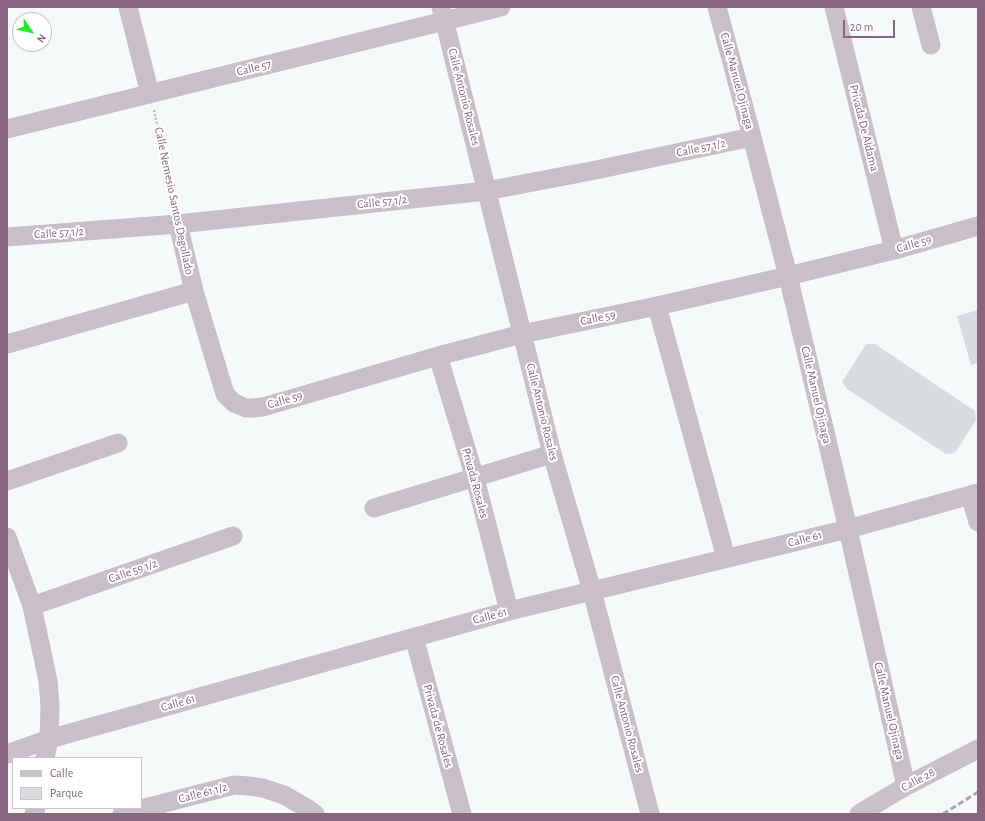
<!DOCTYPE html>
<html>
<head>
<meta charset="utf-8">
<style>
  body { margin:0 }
  #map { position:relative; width:985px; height:821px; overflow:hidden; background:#f6f9f9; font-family:"Alegreya Sans",sans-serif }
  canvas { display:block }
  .frame { position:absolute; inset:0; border:8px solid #89667f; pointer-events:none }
  .legend { position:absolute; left:12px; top:757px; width:130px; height:52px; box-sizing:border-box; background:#fff; border:1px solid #d0c2cc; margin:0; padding:5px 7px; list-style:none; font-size:12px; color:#89667f }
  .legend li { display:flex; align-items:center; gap:8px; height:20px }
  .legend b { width:20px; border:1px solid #d0c2cc }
  .north { position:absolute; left:12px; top:12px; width:40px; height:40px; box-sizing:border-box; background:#fff; border:1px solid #d0c2cc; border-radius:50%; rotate:124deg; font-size:11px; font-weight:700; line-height:16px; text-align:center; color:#89667f }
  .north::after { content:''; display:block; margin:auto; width:14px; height:18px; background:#23ec30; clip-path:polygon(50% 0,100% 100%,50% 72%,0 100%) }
  .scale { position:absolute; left:843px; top:20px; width:52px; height:18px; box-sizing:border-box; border:2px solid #89667f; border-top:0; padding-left:5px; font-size:12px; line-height:14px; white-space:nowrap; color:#89667f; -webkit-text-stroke:3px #fff; paint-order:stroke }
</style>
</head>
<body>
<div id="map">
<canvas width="985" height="821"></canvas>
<div class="frame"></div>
<ul class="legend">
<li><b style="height:5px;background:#c9bfc6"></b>Calle</li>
<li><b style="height:11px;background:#d7dce1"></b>Parque</li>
</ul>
<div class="north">N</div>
<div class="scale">20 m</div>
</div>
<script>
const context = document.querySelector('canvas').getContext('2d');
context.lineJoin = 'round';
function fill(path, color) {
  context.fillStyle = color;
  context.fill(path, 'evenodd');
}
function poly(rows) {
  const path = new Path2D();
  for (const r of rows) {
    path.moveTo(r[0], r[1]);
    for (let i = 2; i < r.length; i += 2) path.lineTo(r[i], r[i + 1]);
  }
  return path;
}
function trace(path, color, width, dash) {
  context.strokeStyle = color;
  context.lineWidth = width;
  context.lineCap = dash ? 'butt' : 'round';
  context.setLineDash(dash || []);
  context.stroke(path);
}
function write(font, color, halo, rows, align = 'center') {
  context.font = font + ' "Alegreya Sans",sans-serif';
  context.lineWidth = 4;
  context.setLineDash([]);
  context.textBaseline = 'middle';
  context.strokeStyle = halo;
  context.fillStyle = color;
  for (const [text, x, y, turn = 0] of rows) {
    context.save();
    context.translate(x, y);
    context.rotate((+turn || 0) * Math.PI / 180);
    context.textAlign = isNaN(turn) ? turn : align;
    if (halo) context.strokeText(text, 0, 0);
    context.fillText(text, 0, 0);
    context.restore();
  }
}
fill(poly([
  [978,310,978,363,971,365,957,316],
  [866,344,875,344,975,411,976,420,955,453,946,454,847,389,842,382]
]), '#d7dce1');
trace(poly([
  [154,110,174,207]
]), '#c1babf', 2.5, [2, 2]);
trace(poly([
  [128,7,150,94],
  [441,7,552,454,592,591,650,814],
  [717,7,752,137,788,276,848,529,906,786],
  [834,7,894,250],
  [921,7,931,45],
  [7,129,501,7],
  [178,224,194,291,225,394,234,403,246,408,253,408,263,407,438,356,522,334,657,306,788,276,894,250,978,226],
  [7,237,178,224,486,191,591,171,752,137],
  [657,306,726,558],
  [7,344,194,291],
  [438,356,475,478,509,611],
  [7,481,118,443],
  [970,495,978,522],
  [374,508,552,454],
  [7,537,32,606,48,681,50,706,49,739,45,758],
  [32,606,233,536],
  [414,637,462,814],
  [7,754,49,739,509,611,848,529,978,493],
  [34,814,36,808],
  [122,814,234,785,249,786,263,788,284,795,308,809,315,814],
  [859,814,906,786,978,749]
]), '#c9bfc6', 19);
trace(poly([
  [943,814,978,792]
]), '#b1a3ad', 3, [6, 3]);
write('12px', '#89667f', '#fff', [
  ["Calle 57",254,68,-14],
  ["Calle Manuel Ojinaga",737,81,75],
  ["Calle Antonio Rosales",464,97,76],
  ["Privada De Aldama",864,128,76],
  ["Calle 57 1/2",701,148,-12],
  ["Calle Nemesio Santos Degollado",174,201,78],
  ["Calle 57 1/2",382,202,-6],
  ["Calle 57 1/2",59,233,-4],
  ["Calle 59",914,244,-16],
  ["Calle 59",598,318,-12],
  ["Calle Manuel Ojinaga",816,395,77],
  ["Calle 59",285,400,-16],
  ["Calle Antonio Rosales",542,412,76],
  ["Privada Rosales",475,483,75],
  ["Calle 61",805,539,-14],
  ["Calle 59 1/2",133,571,-19],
  ["Calle 61",490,616,-15],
  ["Calle 61",178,703,-16],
  ["Calle Manuel Ojinaga",889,711,77],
  ["Calle Antonio Rosales",627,724,75],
  ["Privada de Rosales",438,726,75],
  ["Calle 28",918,780,-28],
  ["Calle 61 1/2",203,793,-15]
]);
</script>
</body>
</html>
